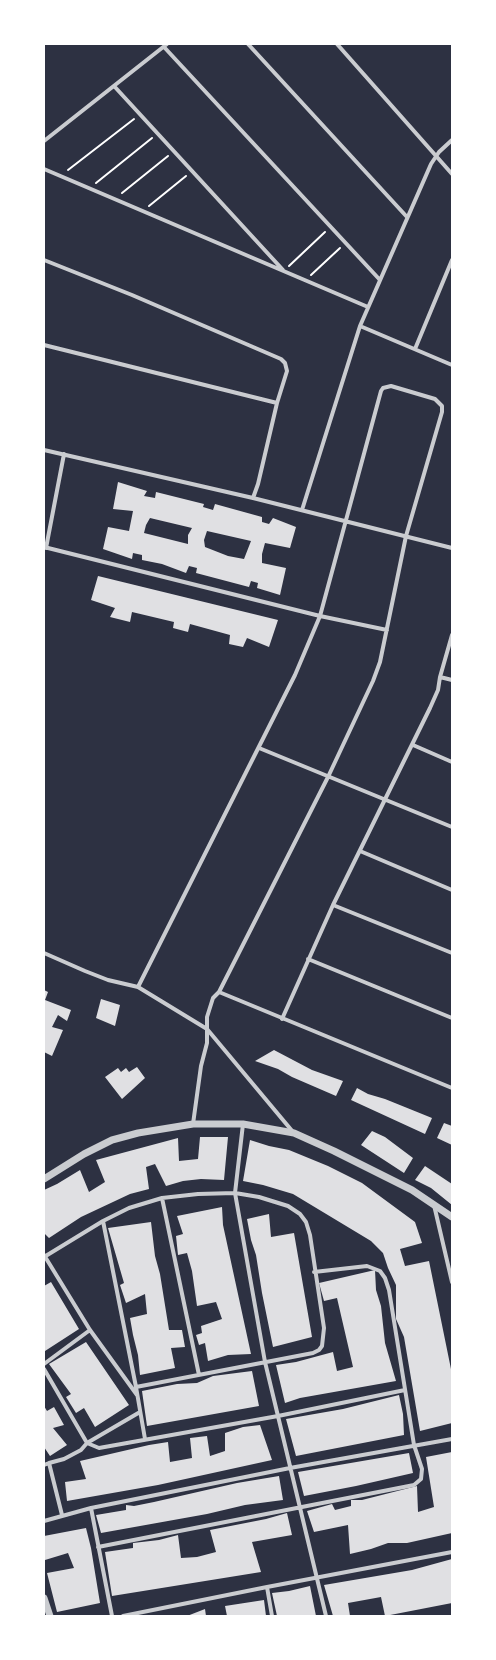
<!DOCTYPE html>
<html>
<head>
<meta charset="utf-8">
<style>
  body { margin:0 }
  #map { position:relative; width:496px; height:1660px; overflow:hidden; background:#2d3142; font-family:Mulish,sans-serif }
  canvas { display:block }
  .frame { position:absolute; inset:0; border:45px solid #fff; pointer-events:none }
</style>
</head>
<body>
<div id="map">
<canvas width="496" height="1660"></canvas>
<div class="frame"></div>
</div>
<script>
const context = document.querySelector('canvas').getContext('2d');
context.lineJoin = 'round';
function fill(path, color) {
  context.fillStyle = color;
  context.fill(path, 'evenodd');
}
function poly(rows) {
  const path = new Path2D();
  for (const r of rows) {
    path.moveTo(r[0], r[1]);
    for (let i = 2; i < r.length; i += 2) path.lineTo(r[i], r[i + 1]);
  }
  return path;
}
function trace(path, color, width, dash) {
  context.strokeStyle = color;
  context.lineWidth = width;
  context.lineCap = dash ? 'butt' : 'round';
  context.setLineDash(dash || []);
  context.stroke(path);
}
fill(poly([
  [118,482,147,491,144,496,155,498,156,492,204,504,203,507,213,510,215,504,262,517,262,522,269,524,273,518,296,527,290,548,265,543,262,554,262,563,286,568,280,595,257,588,258,583,251,581,249,587,196,573,197,568,189,566,186,573,162,564,142,560,142,555,133,553,132,559,103,549,108,527,129,531,133,511,113,509],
  [150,518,192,528,188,535,188,544,144,533,146,525],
  [207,531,251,541,244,559,228,556,205,547,204,540],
  [98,576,278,620,269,647,247,638,243,647,229,644,230,635,190,624,188,632,173,628,174,622,132,612,130,622,110,617,115,608,91,600],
  [44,990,48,992,45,1000,71,1010,67,1021,58,1015,52,1027,63,1030,52,1056,44,1052],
  [101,999,120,1005,115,1026,96,1018],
  [274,1050,312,1070,343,1081,336,1096,292,1077,278,1069,255,1061],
  [137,1067,145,1078,122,1099,105,1077,118,1068,121,1072,126,1068,129,1072],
  [357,1088,368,1094,385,1099,432,1118,425,1134,351,1100],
  [444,1123,452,1126,452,1145,437,1138],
  [372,1131,385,1137,413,1158,404,1173,361,1145],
  [200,1137,228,1137,224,1180,201,1179,183,1181,166,1186,155,1164,146,1167,149,1189,130,1194,81,1217,49,1238,44,1233,44,1190,57,1184,80,1170,89,1192,105,1182,96,1160,178,1138,179,1161,198,1159],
  [250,1140,269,1146,289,1150,328,1166,362,1183,415,1222,422,1243,400,1249,405,1266,429,1261,452,1374,452,1423,420,1431,404,1337,396,1319,396,1285,388,1268,383,1253,371,1241,293,1194,263,1185,243,1181],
  [425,1166,452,1184,452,1205,431,1188,415,1180],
  [222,1207,223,1225,251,1354,228,1355,208,1361,205,1343,199,1345,196,1335,202,1333,201,1326,222,1319,216,1302,197,1306,192,1271,187,1253,178,1255,176,1236,183,1234,177,1216],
  [269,1214,271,1237,294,1233,312,1337,273,1347,262,1293,256,1255,251,1240,247,1219],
  [151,1222,155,1256,160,1274,169,1330,182,1330,185,1347,171,1348,175,1368,140,1375,138,1355,133,1335,130,1318,147,1314,145,1294,126,1303,120,1285,124,1283,108,1228],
  [375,1270,376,1290,381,1306,385,1343,396,1381,300,1398,285,1403,276,1365,296,1362,333,1352,337,1371,353,1367,337,1298,324,1301,319,1283],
  [51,1282,79,1329,45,1351,44,1286],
  [86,1342,129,1405,95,1427,84,1408,76,1413,66,1397,71,1394,49,1364],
  [252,1371,259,1406,147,1426,142,1391,177,1384,197,1383,213,1376],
  [399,1395,403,1414,404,1435,296,1456,286,1419,343,1409],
  [44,1406,47,1411,54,1407,64,1425,53,1428,67,1445,50,1456,44,1447],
  [260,1425,272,1460,158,1485,67,1501,65,1482,86,1479,80,1461,149,1445,168,1442,170,1462,192,1458,190,1438,207,1436,210,1456,225,1451,225,1433,243,1427],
  [452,1452,452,1533,407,1543,388,1543,371,1549,350,1554,348,1525,314,1532,307,1511,332,1504,335,1510,351,1506,351,1500,362,1500,417,1486,418,1512,434,1507,426,1457],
  [409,1453,413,1473,356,1486,304,1496,298,1472],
  [279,1476,283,1500,245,1505,207,1514,101,1533,96,1515,126,1510,126,1505,134,1506,154,1502,237,1483],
  [287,1513,292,1535,252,1542,261,1572,112,1596,105,1552,133,1548,133,1543,159,1540,178,1535,181,1558,197,1557,216,1552,210,1530,266,1519],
  [86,1528,91,1548,100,1603,57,1612,47,1573,74,1568,68,1553,45,1560,44,1536],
  [452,1559,452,1603,385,1616,381,1597,348,1603,350,1616,333,1616,324,1585,412,1570],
  [310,1586,316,1616,277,1616,272,1593,289,1591],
  [264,1600,266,1616,227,1616,225,1606],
  [205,1609,206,1616,187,1616]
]), '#e0e0e3');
trace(poly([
  [68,170,134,119],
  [96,183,152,138],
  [122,193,168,156],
  [149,206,186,176],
  [289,266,325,232],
  [311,275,340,248]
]), '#fff', 2);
trace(poly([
  [248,44,407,217],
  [337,44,452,174],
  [164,47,380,280],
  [114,86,283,270],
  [44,141,167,44],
  [44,169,368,307],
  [44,260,132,295,281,359,285,363,287,371,277,403,258,484,253,498],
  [360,326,452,365],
  [44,345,277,403],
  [415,349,452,260],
  [44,450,253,498,452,548],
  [302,510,360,326,431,164,439,152,452,140],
  [44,547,320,616,387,630],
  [46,548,64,454],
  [440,677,452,680],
  [413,745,452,762],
  [259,748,452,827],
  [360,851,452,890],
  [333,905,452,953],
  [44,953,85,971,108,980,138,987,207,1029,293,1132],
  [308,959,452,1018],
  [138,987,295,675,320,616,381,391,383,388,391,386,435,399,442,406,442,412,406,536,380,662,373,681,328,777,219,992,213,998,207,1017,207,1043,201,1066,193,1124],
  [219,992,452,1088],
  [282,1019,333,905,430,708,438,690,440,677,452,635],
  [243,1124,235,1193,265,1362,326,1616],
  [162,1198,199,1375],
  [434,1205,452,1282],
  [103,1221,136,1387,145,1439],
  [44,1255,90,1330,137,1395],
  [44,1257,103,1221,129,1208,162,1198,198,1194,235,1193,259,1197,288,1206,300,1214,306,1222,310,1235,324,1328,322,1346,319,1350,313,1353,136,1387],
  [44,1364,90,1330],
  [44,1369,87,1443,99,1448,278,1416,405,1390],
  [49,1463,64,1459,81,1450,87,1443,140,1412],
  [44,1465,49,1463,62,1515],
  [91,1508,112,1616],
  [44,1521,91,1508,290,1468,452,1439],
  [98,1547,414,1485,421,1479,422,1469,414,1445,389,1290,385,1278,380,1271,367,1266,314,1272],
  [267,1587,272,1616],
  [123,1616,267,1587,452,1552]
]), '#caccd0', 4);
trace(poly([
  [44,1179,84,1154,112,1140,138,1133,193,1124,243,1124,294,1133,334,1151,412,1190,452,1217],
  [44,1598,50,1616]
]), '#caccd0', 7);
</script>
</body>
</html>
